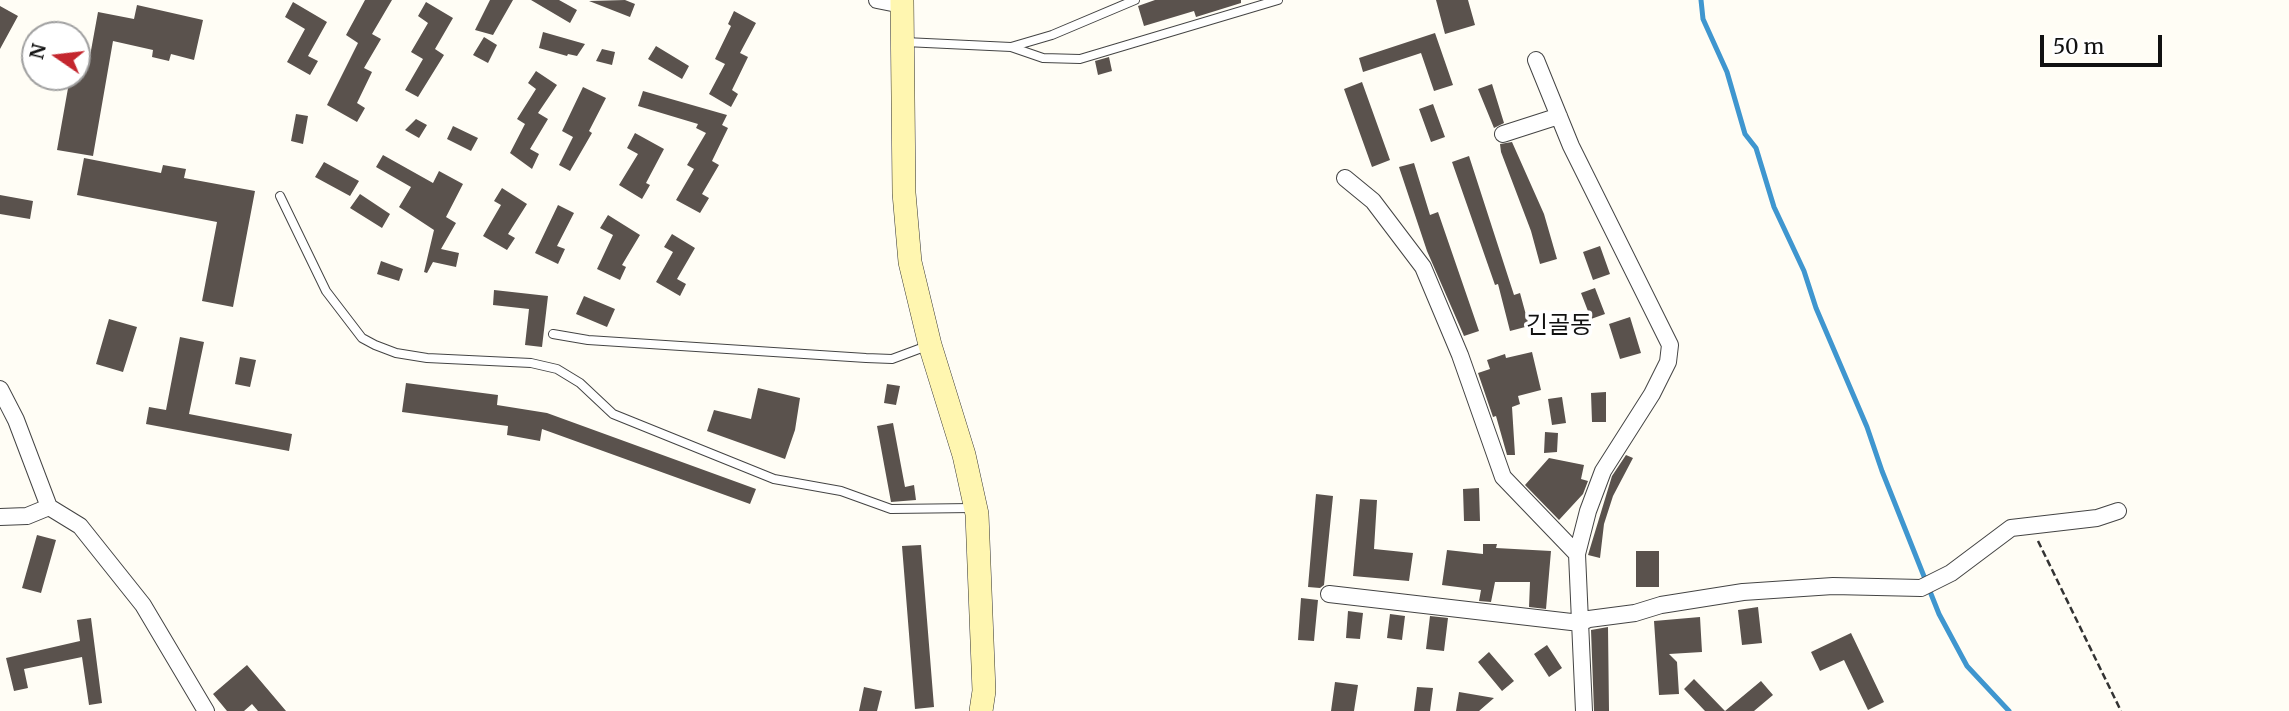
<!DOCTYPE html>
<html>
<head>
<meta charset="utf-8">
<style>
  body { margin:0 }
  #map { position:relative; width:2289px; height:711px; overflow:hidden; background:#fffdf5; font-family:Merriweather,serif }
  canvas { display:block }
  .north { position:absolute; left:21px; top:21px; width:70px; height:70px; box-sizing:border-box; background:#fff; border:2px solid #a0a0a0; border-radius:50%; rotate:284deg; font-size:19px; font-weight:700; line-height:28px; text-align:center; color:#111 }
  .north::after { content:''; display:block; margin:auto; width:24px; height:32px; background:#c4262e; clip-path:polygon(50% 0,100% 100%,50% 72%,0 100%) }
  .scale { position:absolute; left:2040px; top:35px; width:122px; height:32px; box-sizing:border-box; border:4px solid #111; border-top:0; padding-left:9px; font-size:21px; line-height:24px; white-space:nowrap; color:#111; -webkit-text-stroke:5px #fff; paint-order:stroke }
</style>
</head>
<body>
<div id="map">
<canvas width="2289" height="711"></canvas>
<div class="north">N</div>
<div class="scale">50 m</div>
</div>
<script>
const context = document.querySelector('canvas').getContext('2d');
context.lineJoin = 'round';
function poly(rows) {
  const path = new Path2D();
  for (const r of rows) {
    path.moveTo(r[0], r[1]);
    for (let i = 2; i < r.length; i += 2) path.lineTo(r[i], r[i + 1]);
  }
  return path;
}
function trace(path, color, width, dash) {
  context.strokeStyle = color;
  context.lineWidth = width;
  context.lineCap = dash ? 'butt' : 'round';
  context.setLineDash(dash || []);
  context.stroke(path);
}
function fill(path, color) {
  context.fillStyle = color;
  context.fill(path, 'evenodd');
}
function write(font, color, halo, rows, align = 'center') {
  context.font = font + ' Merriweather,"Noto Sans KR",serif';
  context.lineWidth = 7;
  context.setLineDash([]);
  context.textBaseline = 'middle';
  context.strokeStyle = halo;
  context.fillStyle = color;
  for (const [text, x, y, turn = 0] of rows) {
    context.save();
    context.translate(x, y);
    context.rotate((+turn || 0) * Math.PI / 180);
    context.textAlign = isNaN(turn) ? turn : align;
    if (halo) context.strokeText(text, 0, 0);
    context.fillText(text, 0, 0);
    context.restore();
  }
}
trace(poly([
  [1701,0,1703,19,1727,72,1745,134,1756,148,1774,207,1804,271,1816,308,1867,427,1882,471,1939,614,1967,666,2009,711]
]), '#3f96cf', 5);
fill(poly([
  [365,0,392,0,372,34,381,39,364,68,372,72,357,103,365,108,357,122,327,105,358,43,346,35],
  [490,0,513,0,493,35,475,30],
  [531,0,559,0,577,10,570,23],
  [625,0,635,4,630,17,589,1],
  [1155,0,1241,0,1241,3,1196,17,1194,11,1144,26,1138,6],
  [1436,0,1468,0,1475,25,1445,34],
  [293,2,327,22,308,56,318,61,310,75,287,62,305,29,285,17],
  [426,2,453,18,435,49,444,55,418,97,405,90,423,59,411,52,428,23,418,16],
  [137,5,203,20,194,60,171,54,169,61,152,57,153,50,113,41,93,156,57,150,70,77,77,77,77,53,90,56,98,12,134,19],
  [0,6,18,16,0,49],
  [734,11,756,23,740,53,748,57,732,90,738,94,731,107,709,94,725,64,715,59,731,26,728,24],
  [543,32,585,44,577,56,568,54,567,56,539,48],
  [1435,33,1453,85,1434,91,1421,53,1363,72,1359,58],
  [484,37,497,45,488,63,473,55],
  [656,46,689,66,682,79,648,59],
  [602,49,615,52,612,65,596,61],
  [1109,57,1112,71,1098,75,1095,61],
  [536,71,557,85,538,113,548,119,530,149,539,154,532,169,510,153,525,124,517,119,536,89,528,83],
  [1362,82,1390,160,1372,167,1344,89],
  [1492,84,1504,123,1494,128,1478,89],
  [583,87,606,98,589,131,592,133,570,171,559,165,573,137,562,131],
  [643,91,727,115,722,125,728,128,712,161,719,165,702,194,709,198,700,213,676,200,694,169,687,165,706,133,696,128,698,124,638,106],
  [1433,104,1445,137,1431,142,1419,109],
  [296,114,308,116,303,144,291,141],
  [416,119,427,125,419,138,405,130],
  [453,126,478,138,471,151,447,139],
  [635,133,664,149,646,183,650,185,642,199,619,185,638,154,627,148],
  [1512,142,1544,214,1557,259,1540,264,1531,231,1501,152,1500,144],
  [383,155,433,183,439,171,463,184,446,217,456,223,441,249,459,253,456,267,433,262,427,273,424,272,434,230,399,207,411,187,376,167],
  [1469,156,1514,295,1520,293,1529,326,1510,331,1498,284,1495,285,1452,162],
  [84,158,161,173,163,165,186,169,184,178,255,191,233,307,202,301,217,222,77,195],
  [324,162,359,181,350,196,315,177],
  [1414,163,1430,215,1438,212,1479,331,1464,336,1427,251,1399,167],
  [502,188,527,204,508,234,515,238,507,250,483,236,501,205,494,201],
  [360,194,390,214,382,228,350,208],
  [0,195,33,201,30,219,0,214],
  [558,205,574,213,557,246,565,249,558,264,535,253],
  [608,215,640,235,622,265,626,267,620,280,597,269,613,235,600,228],
  [672,234,695,248,677,279,686,284,680,296,656,282,673,252,664,247],
  [1600,246,1610,274,1593,280,1583,252],
  [381,261,403,269,399,281,377,274],
  [1595,288,1605,314,1591,319,1581,293],
  [494,290,548,296,542,347,525,345,529,309,493,305],
  [584,296,615,309,607,327,576,314],
  [1630,317,1641,353,1620,359,1609,324],
  [109,319,137,327,123,372,96,364],
  [180,337,204,342,189,414,292,434,289,451,146,424,149,407,166,410],
  [1532,352,1541,390,1518,396,1520,404,1512,407,1515,455,1507,455,1496,416,1493,417,1478,373,1490,369,1487,360,1505,354,1506,358],
  [240,357,256,360,250,387,235,384],
  [406,383,498,395,497,405,547,413,756,489,750,504,542,429,540,441,507,435,508,426,402,412],
  [887,384,900,386,896,405,884,403],
  [758,388,800,398,795,430,785,459,707,431,714,410,751,419],
  [1606,392,1606,422,1592,422,1591,393],
  [1562,397,1566,423,1552,425,1548,399],
  [893,423,905,487,914,485,916,500,891,502,877,426],
  [1545,432,1558,433,1557,452,1544,453],
  [1626,455,1633,458,1613,496,1604,524,1600,558,1588,555,1612,476],
  [1549,458,1584,465,1581,479,1588,481,1583,494,1559,520,1525,485],
  [1479,488,1480,521,1464,521,1463,489],
  [1316,494,1333,496,1324,585,1320,588,1308,587],
  [1360,499,1377,500,1374,549,1413,553,1409,581,1353,576],
  [37,535,56,540,41,593,22,588],
  [1483,544,1497,544,1496,548,1551,551,1546,609,1529,607,1530,582,1495,582,1491,602,1479,601,1481,590,1442,585,1447,550,1483,554],
  [921,545,934,707,915,709,902,546],
  [1636,551,1659,551,1659,587,1636,587],
  [1301,598,1318,600,1314,641,1298,640],
  [1758,607,1762,643,1742,645,1738,610],
  [1348,611,1363,613,1360,639,1346,638],
  [1390,614,1405,616,1402,640,1387,638],
  [1430,616,1448,618,1444,651,1426,649],
  [1700,617,1702,652,1669,654,1677,662,1679,694,1659,695,1654,621],
  [91,618,102,703,89,705,82,657,24,669,28,688,14,691,6,658,80,641,77,620],
  [1608,627,1609,711,1594,711,1591,630],
  [1851,633,1884,702,1868,710,1844,660,1820,671,1811,652],
  [1547,645,1562,668,1549,677,1534,654],
  [1489,652,1514,681,1502,691,1478,662],
  [247,665,286,711,258,711,252,704,244,711,227,711,213,694],
  [1694,679,1725,711,1705,711,1684,689],
  [1761,681,1773,695,1754,711,1725,711],
  [1335,682,1358,685,1354,711,1331,711],
  [864,687,882,691,877,711,859,711],
  [1417,687,1433,688,1430,711,1414,711],
  [1459,692,1494,698,1479,711,1456,711]
]), '#5a524d');
const service = poly([
  [905,42,1011,47,1052,35,1135,0],
  [1011,47,1043,58,1080,59,1278,0],
  [280,196,326,291,362,338,375,345,396,353,427,358,531,363,557,369,580,383,613,414,774,479,841,491,891,509,972,508],
  [553,334,588,340,866,358,892,359,927,346]
]);
const minor = poly([
  [877,0,902,5],
  [1536,60,1571,146,1670,345,1668,362,1652,394,1603,471,1588,511,1577,554],
  [1503,134,1559,116],
  [1345,178,1373,201,1423,267,1460,355,1503,477,1577,554,1584,711],
  [0,389,16,420,49,507,80,526,143,605,206,711],
  [0,517,27,516,49,507],
  [1329,594,1580,623,1589,619,1635,613,1661,605,1743,592,1833,586,1921,588,1951,573,2011,528,2097,518,2118,511]
]);
const secondary = poly([
  [902,0,904,193,910,262,930,345,964,455,977,514,984,691,981,711]
]);
trace(service, '#444', 10);
trace(minor, '#444', 18);
trace(secondary, '#333', 24);
trace(poly([
  [2038,541,2121,711]
]), '#333', 2.5, [7, 3.5]);
trace(service, '#fff', 8);
trace(minor, '#fff', 16);
trace(secondary, '#fff6b0', 23);
write('24px', '#111', '#fff', [
  ["긴골동",1559,326]
]);
</script>
</body>
</html>
